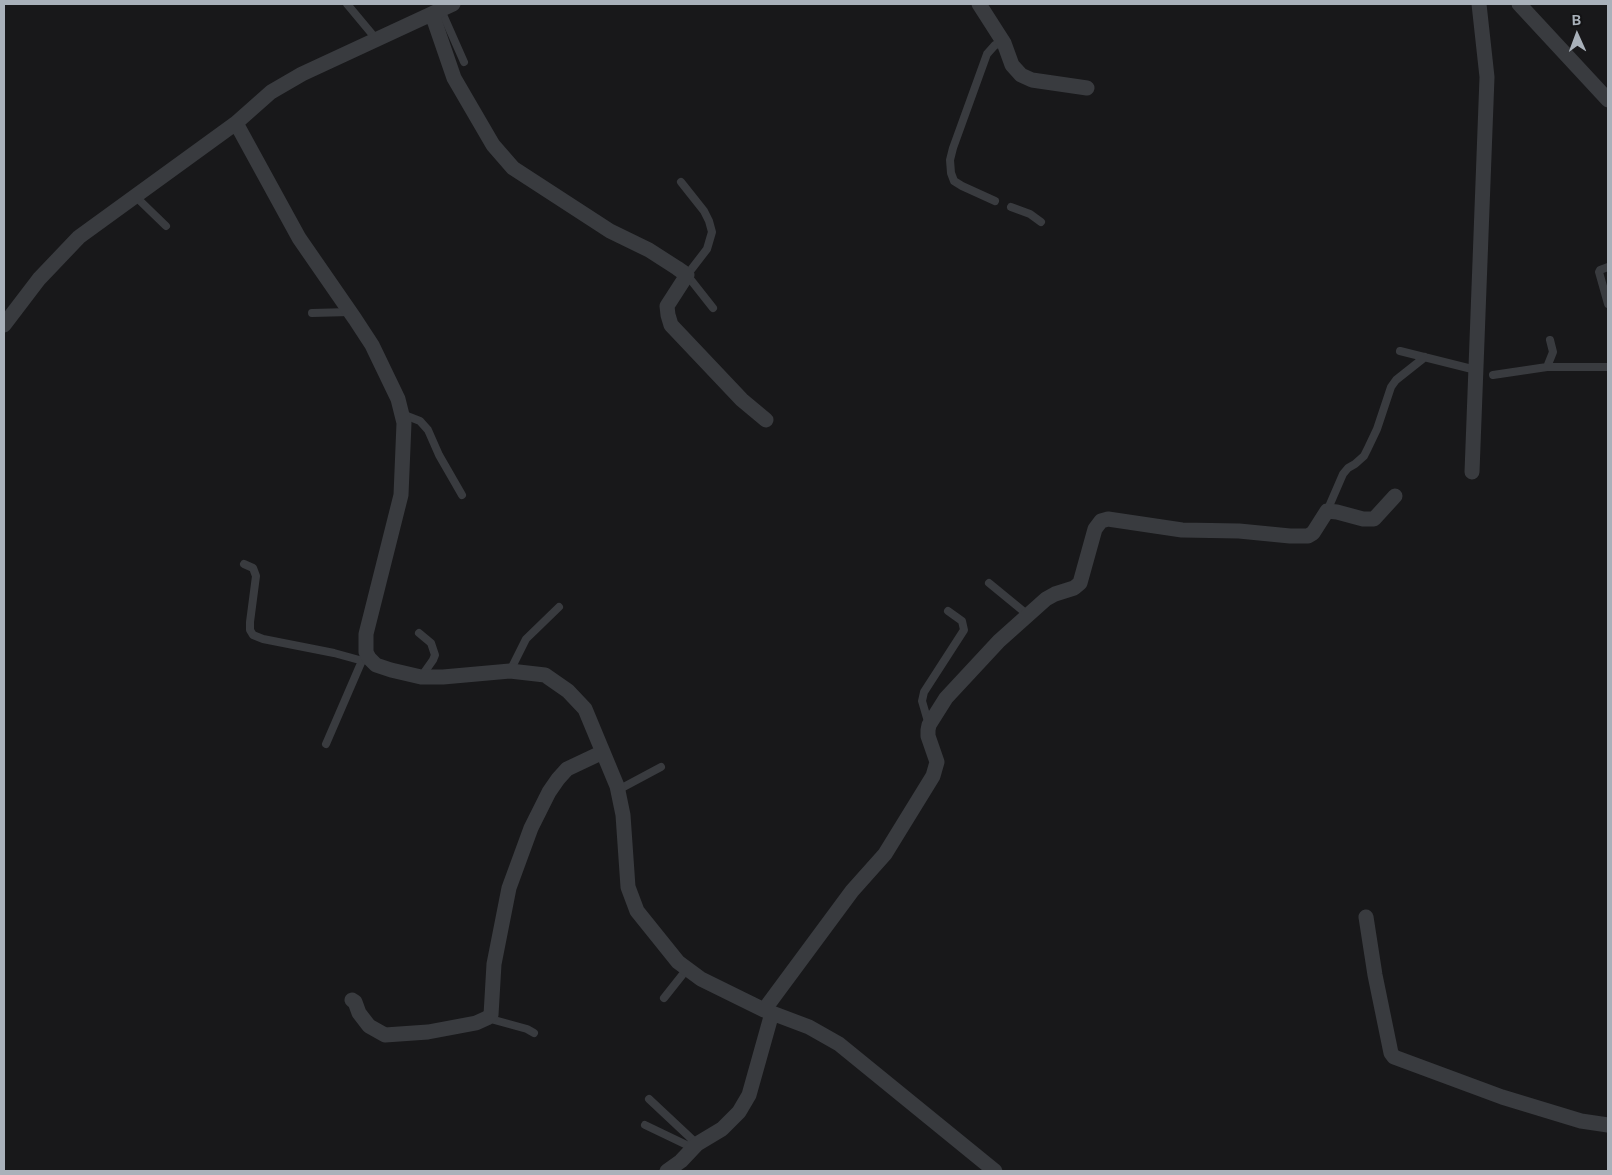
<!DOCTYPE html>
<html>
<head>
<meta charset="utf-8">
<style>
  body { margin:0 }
  #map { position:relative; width:1612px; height:1175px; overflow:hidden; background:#18181a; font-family:"Public Sans",sans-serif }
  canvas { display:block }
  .frame { position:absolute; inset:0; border:5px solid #a9b1ba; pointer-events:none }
  .north { position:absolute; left:1552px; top:10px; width:50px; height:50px; -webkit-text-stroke:4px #131315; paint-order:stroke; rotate:358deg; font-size:14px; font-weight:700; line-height:20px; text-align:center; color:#a9b1ba }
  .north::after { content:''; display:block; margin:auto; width:18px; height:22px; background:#a9b1ba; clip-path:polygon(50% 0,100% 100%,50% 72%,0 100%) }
</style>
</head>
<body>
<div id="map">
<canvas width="1612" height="1175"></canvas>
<div class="frame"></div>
<div class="north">B</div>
</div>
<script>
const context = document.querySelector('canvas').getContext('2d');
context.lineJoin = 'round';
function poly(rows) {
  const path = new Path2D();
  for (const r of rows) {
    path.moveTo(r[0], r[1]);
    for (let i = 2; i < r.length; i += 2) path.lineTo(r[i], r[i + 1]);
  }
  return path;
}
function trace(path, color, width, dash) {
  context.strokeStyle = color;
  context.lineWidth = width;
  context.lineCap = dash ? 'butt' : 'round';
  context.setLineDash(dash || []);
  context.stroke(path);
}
trace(poly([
  [347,4,377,40],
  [441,10,464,62],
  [681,182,704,211,709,221,712,232,707,249,687,275,713,308],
  [135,196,166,226],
  [995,201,962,186,954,181,951,173,950,160,953,148,987,54,995,45,1004,43],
  [1011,207,1030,214,1041,222],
  [1608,267,1600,270,1599,272,1608,304],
  [312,313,350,312],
  [1400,351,1476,370],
  [1547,367,1608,367],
  [1493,375,1547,367,1553,352,1550,340],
  [402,414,420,421,428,430,439,455,462,495],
  [1327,511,1343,474,1348,468,1355,464,1364,456,1368,448,1377,429,1391,387,1396,380,1425,357],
  [244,564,253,568,256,576,250,622,250,630,253,635,263,639,334,653,363,661],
  [989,583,1028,615],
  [419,633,431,643,435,655,433,660,421,677],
  [510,671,526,639,559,607],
  [929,725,922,701,924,692,964,630,962,621,948,611],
  [326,744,364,656],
  [618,790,661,767],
  [664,998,687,969],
  [487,1018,527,1029,534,1033],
  [649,1099,697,1144],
  [645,1125,693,1148]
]), '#393b3f', 8);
trace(poly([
  [979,4,1004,43,1012,65,1021,75,1032,80,1087,88],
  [1519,4,1608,100],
  [432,14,454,78,493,145,513,168,610,231,649,250,677,268,687,275,667,306,668,315,671,325,742,400,766,420],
  [236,123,299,238,355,319,372,345,398,399,404,423,401,495,366,634,366,652,369,658,376,665,391,670,421,677,443,677,510,671,545,675,568,691,585,709,617,786,623,815,628,887,637,911,678,962,701,979,764,1010,809,1027,839,1044,995,1171],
  [4,325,39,279,79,237,236,123,271,92,302,74,453,4],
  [1472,472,1487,77,1479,4],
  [1366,917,1375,975,1391,1053,1394,1057,1502,1097,1581,1121,1608,1125],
  [352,1000,355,1002,359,1013,369,1026,385,1035,428,1032,476,1023,487,1018,491,1015,494,964,509,888,531,828,549,792,558,779,567,769,603,752],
  [764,1010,852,891,885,854,933,776,937,762,928,736,928,730,929,725,946,698,999,641,1046,599,1055,594,1074,588,1080,583,1095,529,1101,521,1108,519,1182,530,1239,531,1290,536,1308,536,1313,533,1327,511,1337,512,1363,519,1374,519,1395,496],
  [667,1171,681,1161,697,1144,722,1129,739,1112,749,1095,772,1013]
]), '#393b3f', 15);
</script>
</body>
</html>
